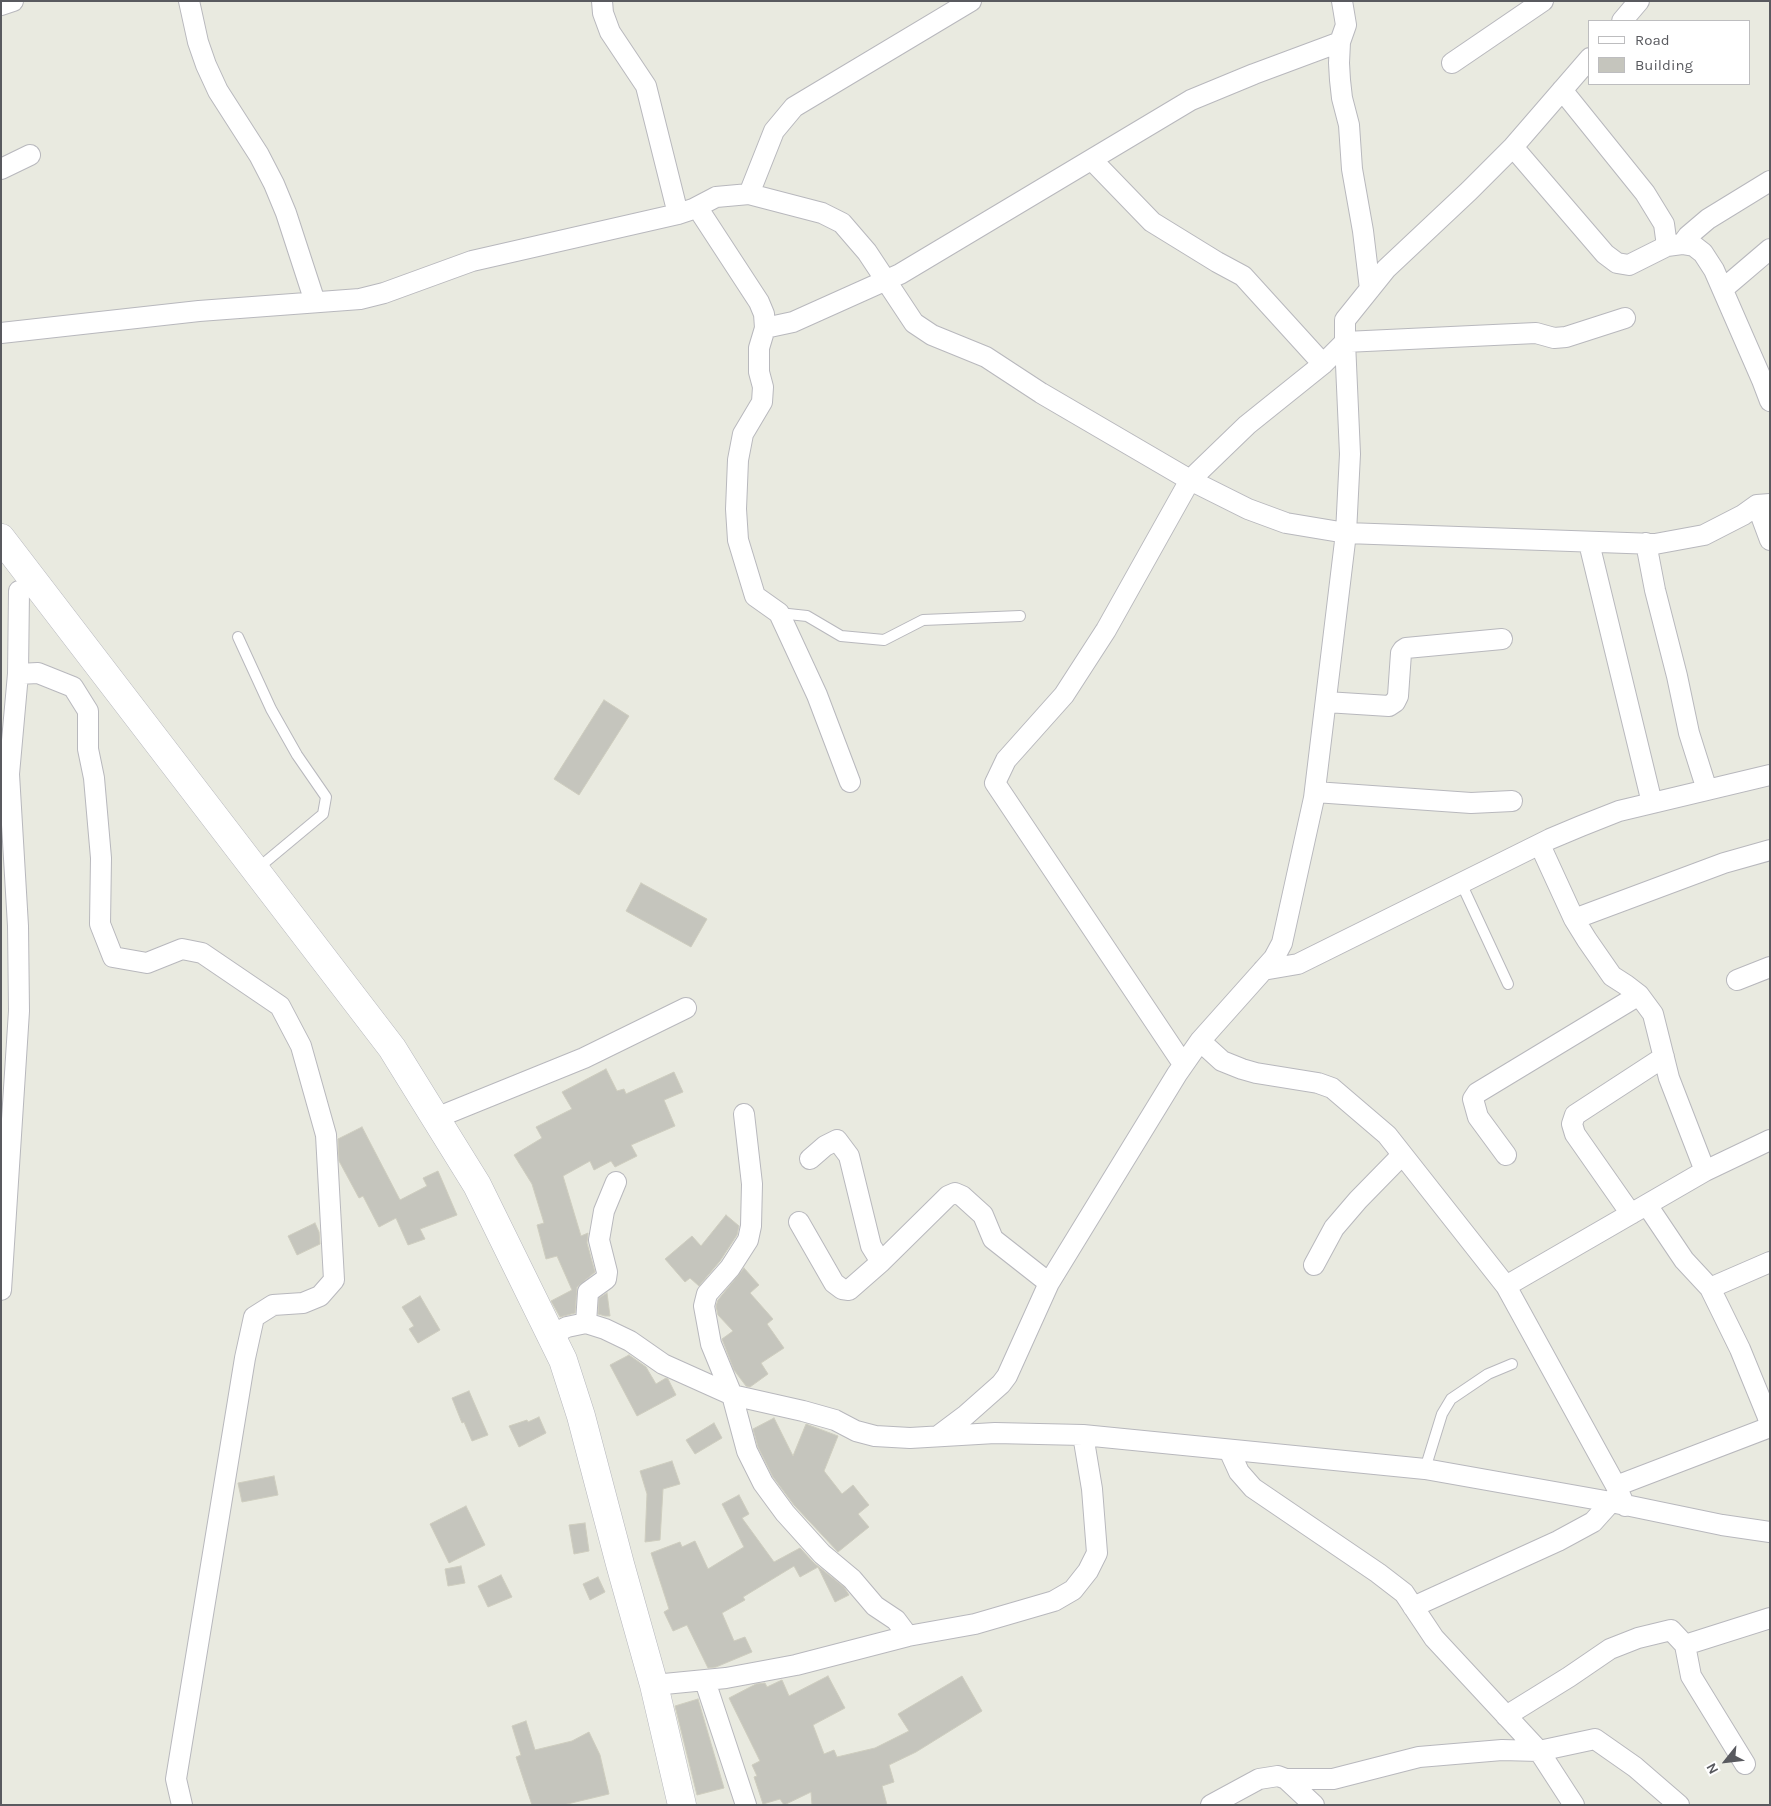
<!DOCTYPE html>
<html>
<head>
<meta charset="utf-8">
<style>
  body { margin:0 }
  #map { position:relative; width:1771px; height:1806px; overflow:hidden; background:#e9eae0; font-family:Karla,sans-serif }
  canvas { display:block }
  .frame { position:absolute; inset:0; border:2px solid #595a5f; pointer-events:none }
  .legend { position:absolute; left:1588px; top:20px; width:162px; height:65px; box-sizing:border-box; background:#fff; border:1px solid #bdbdbf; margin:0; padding:6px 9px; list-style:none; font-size:15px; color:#595a5f }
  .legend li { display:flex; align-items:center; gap:10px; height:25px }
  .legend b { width:25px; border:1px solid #bdbdbf }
  .north { position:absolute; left:1701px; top:1736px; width:50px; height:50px; -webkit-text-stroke:4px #fff; paint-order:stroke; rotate:241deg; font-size:14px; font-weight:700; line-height:20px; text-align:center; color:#595a5f }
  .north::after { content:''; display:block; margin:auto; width:18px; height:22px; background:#595a5f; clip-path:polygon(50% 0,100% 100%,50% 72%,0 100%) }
</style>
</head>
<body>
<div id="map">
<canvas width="1771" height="1806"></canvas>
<div class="frame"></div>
<ul class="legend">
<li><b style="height:6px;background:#fff"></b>Road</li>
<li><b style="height:14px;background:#c5c5bd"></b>Building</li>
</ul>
<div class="north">N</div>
</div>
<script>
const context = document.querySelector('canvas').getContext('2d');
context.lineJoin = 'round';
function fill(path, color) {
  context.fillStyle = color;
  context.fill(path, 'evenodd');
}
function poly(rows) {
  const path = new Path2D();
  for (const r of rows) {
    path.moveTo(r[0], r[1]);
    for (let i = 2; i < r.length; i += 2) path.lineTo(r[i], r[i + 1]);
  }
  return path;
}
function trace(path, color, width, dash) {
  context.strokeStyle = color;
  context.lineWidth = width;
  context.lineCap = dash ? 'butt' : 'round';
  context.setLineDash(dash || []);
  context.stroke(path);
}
const building = poly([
  [604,700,629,716,579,795,554,779,604,700],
  [641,883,707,919,691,947,626,911,641,883],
  [606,1069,617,1091,624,1089,626,1094,674,1072,683,1092,664,1100,675,1126,631,1145,637,1156,615,1167,611,1161,594,1170,590,1161,563,1176,581,1236,588,1233,587,1243,595,1272,577,1287,575,1313,560,1317,551,1301,572,1290,557,1256,546,1259,537,1225,544,1223,532,1184,514,1155,542,1138,536,1127,572,1109,562,1092,606,1069],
  [362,1127,400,1200,427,1186,423,1178,438,1171,457,1215,420,1229,425,1239,408,1245,396,1218,379,1227,363,1196,359,1198,339,1161,338,1139,362,1127],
  [726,1215,739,1226,737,1235,720,1261,699,1286,690,1278,685,1282,665,1259,692,1236,701,1246,726,1215],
  [315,1223,319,1232,320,1244,297,1255,288,1236,315,1223],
  [744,1268,759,1285,750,1293,773,1319,767,1324,784,1348,761,1363,768,1374,750,1387,746,1386,734,1370,722,1339,733,1331,718,1315,716,1306,718,1300,744,1268],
  [607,1293,610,1316,605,1316,598,1314,599,1298,607,1293],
  [420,1296,440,1330,418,1343,409,1329,414,1326,402,1307,420,1296],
  [629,1355,646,1367,656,1384,666,1378,668,1379,676,1395,637,1416,610,1365,629,1355],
  [469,1391,488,1435,472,1441,464,1422,462,1423,452,1398,469,1391],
  [539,1417,546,1433,519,1447,509,1426,527,1420,528,1422,539,1417],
  [774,1418,793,1456,806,1424,838,1436,824,1471,842,1494,853,1485,869,1505,858,1514,869,1527,838,1552,794,1505,773,1477,758,1447,753,1429,774,1418],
  [714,1423,722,1438,695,1454,686,1440,714,1423],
  [672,1461,680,1484,663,1489,660,1540,645,1542,647,1494,640,1471,672,1461],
  [274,1476,278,1495,242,1502,238,1483,274,1476],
  [739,1495,749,1514,742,1518,774,1562,800,1548,814,1563,844,1587,849,1595,835,1602,818,1567,800,1577,794,1566,743,1597,745,1600,722,1613,734,1641,745,1637,752,1652,716,1667,708,1668,687,1625,673,1631,664,1612,669,1609,651,1553,680,1542,682,1547,695,1541,708,1569,744,1547,722,1504,739,1495],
  [466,1506,485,1545,449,1563,430,1524,466,1506],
  [585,1523,589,1551,574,1554,569,1525,585,1523],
  [461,1566,465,1583,448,1586,445,1569,461,1566],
  [501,1575,512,1597,488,1607,478,1586,501,1575],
  [598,1577,605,1592,590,1600,583,1584,598,1577],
  [828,1676,845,1708,813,1725,824,1754,834,1750,837,1757,875,1748,909,1731,898,1714,962,1676,982,1711,916,1752,889,1765,894,1782,882,1786,887,1805,812,1805,811,1792,784,1805,780,1799,763,1804,754,1777,757,1776,752,1765,760,1761,729,1698,756,1684,765,1683,767,1687,782,1680,789,1696,828,1676],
  [698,1699,724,1788,697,1795,675,1706,698,1699],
  [526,1721,535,1750,572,1741,589,1732,600,1755,609,1794,563,1805,532,1805,516,1757,521,1755,512,1726,526,1721]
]);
fill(building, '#c5c5bd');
trace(building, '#cecdbf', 1);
const lane = poly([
  [779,613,807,616,841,636,884,640,923,620,1020,616],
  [238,637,271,709,297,755,326,797,323,814,257,869],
  [1462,885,1508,984],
  [1425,1469,1442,1414,1451,1399,1488,1374,1512,1364]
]);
const street = poly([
  [189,1,198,42,206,65,218,91,259,155,274,184,286,213,315,302],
  [602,1,603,13,610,32,646,86,678,214],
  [1342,1,1346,25,1340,42,1339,63,1340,80,1342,98,1349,125,1352,169,1363,231,1370,289],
  [1,5,13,1],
  [1622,21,1639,1],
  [1452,63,1543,1],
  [1562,90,1645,193,1664,224,1667,246],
  [1513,147,1605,254,1617,263,1629,265,1667,246,1682,244,1694,246,1703,253,1714,270,1762,380,1770,401],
  [1092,160,1152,222,1217,262,1243,276,1323,364],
  [1,169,30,155],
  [749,194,774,131,794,107,971,1],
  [697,207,759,302,764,314,765,328,759,348,759,372,763,387,762,402,743,434,738,460,736,509,738,540,755,596,779,613,817,695,850,782],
  [1682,244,1688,236,1708,219,1770,181],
  [1723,289,1770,249],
  [765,328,793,322,900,274,1191,100,1254,74,1340,42],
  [1,333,199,311,360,299,384,293,472,261,678,214,693,209,716,197,749,194,822,213,842,223,867,252,914,323,932,335,986,357,1041,393,1190,480,1248,509,1286,523,1346,533,1655,544,1704,535,1743,515,1757,505,1770,504],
  [1757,505,1770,540],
  [1589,543,1652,803],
  [1646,543,1655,590,1677,676,1689,733,1707,790],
  [18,674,38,673,73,687,88,711,88,749,94,778,101,858,100,924,113,957,147,963,182,949,202,953,280,1006,301,1046,326,1135,334,1280,320,1296,303,1303,273,1305,254,1317,245,1358,176,1779,182,1805],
  [1326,702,1389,706,1395,702,1398,696,1401,653,1403,650,1406,648,1502,639],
  [1315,792,1471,803,1512,801],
  [1540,845,1574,919,1587,940,1612,976,1626,985,1639,995,1653,1014,1669,1078,1705,1171],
  [1574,919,1724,863,1770,850],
  [1263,970,1298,964,1550,839,1581,826,1619,811,1770,775],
  [1737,980,1770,967],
  [1200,1041,1222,1061,1242,1069,1256,1073,1318,1083,1332,1088,1387,1135,1506,1286,1616,1486,1625,1506],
  [1183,1064,995,783,1006,760,1064,695,1106,630,1190,480,1247,425,1323,364,1345,342,1345,320,1386,269,1469,191,1513,147,1590,58],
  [744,1114,752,1184,751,1226,748,1240,730,1268,707,1294,704,1306,711,1344,732,1395,747,1451,763,1483,785,1513,822,1554,852,1579,875,1606,896,1620,908,1636],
  [436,1118,584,1058,686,1008],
  [1506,1155,1478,1117,1473,1099,1477,1093,1639,995],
  [810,1159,825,1146,837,1140,849,1156,871,1246,881,1262],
  [1647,1205,1684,1260,1710,1288,1740,1349,1767,1415,1770,1425],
  [1631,1214,1575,1134,1572,1124,1575,1115,1664,1057],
  [799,1222,834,1283,842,1289,849,1290,881,1262,948,1196,955,1193,962,1196,983,1215,993,1239,1049,1283],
  [1314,1265,1334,1228,1358,1200,1402,1155],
  [1506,1286,1705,1171,1770,1140],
  [1710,1288,1770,1262],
  [1,1290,19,1011,18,926,9,774,18,674,19,591],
  [586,1323,588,1292,606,1279,607,1272,599,1240,604,1211,616,1182],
  [551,1335,567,1327,586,1323,605,1329,630,1341,663,1364,732,1395,803,1411,835,1420,856,1431,875,1436,910,1438,995,1433,1083,1435,1425,1469,1611,1502,1722,1525,1770,1532],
  [938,1436,966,1415,1001,1384,1007,1376,1049,1283,1177,1074,1200,1041,1274,958,1282,943,1314,798,1346,533,1350,454,1345,342,1536,333,1554,338,1566,337,1625,318],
  [1229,1450,1239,1472,1253,1488,1378,1573,1404,1593,1434,1638,1539,1751,1574,1805],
  [1616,1486,1770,1427],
  [1413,1607,1558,1541,1593,1522,1611,1502],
  [1685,1645,1770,1618],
  [705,1681,746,1805],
  [654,1685,726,1678,796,1665,908,1636,975,1624,1054,1601,1073,1590,1088,1571,1097,1553,1092,1489,1083,1435],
  [1506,1716,1569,1677,1610,1649,1638,1638,1671,1630,1685,1645,1691,1676,1745,1764],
  [1286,1779,1333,1779,1419,1757,1502,1750,1539,1751,1595,1739,1635,1767,1679,1805],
  [1211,1805,1259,1779,1278,1776,1286,1779,1314,1805]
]);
const secondary = poly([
  [1,538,392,1048,477,1185,563,1360,581,1416,620,1564,654,1685,682,1805]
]);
trace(lane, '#b8b8bd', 12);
trace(street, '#b8b8bd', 22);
trace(secondary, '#b6b7bd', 29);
trace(lane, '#fff', 10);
trace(street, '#fff', 20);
trace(secondary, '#fff', 28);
</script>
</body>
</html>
